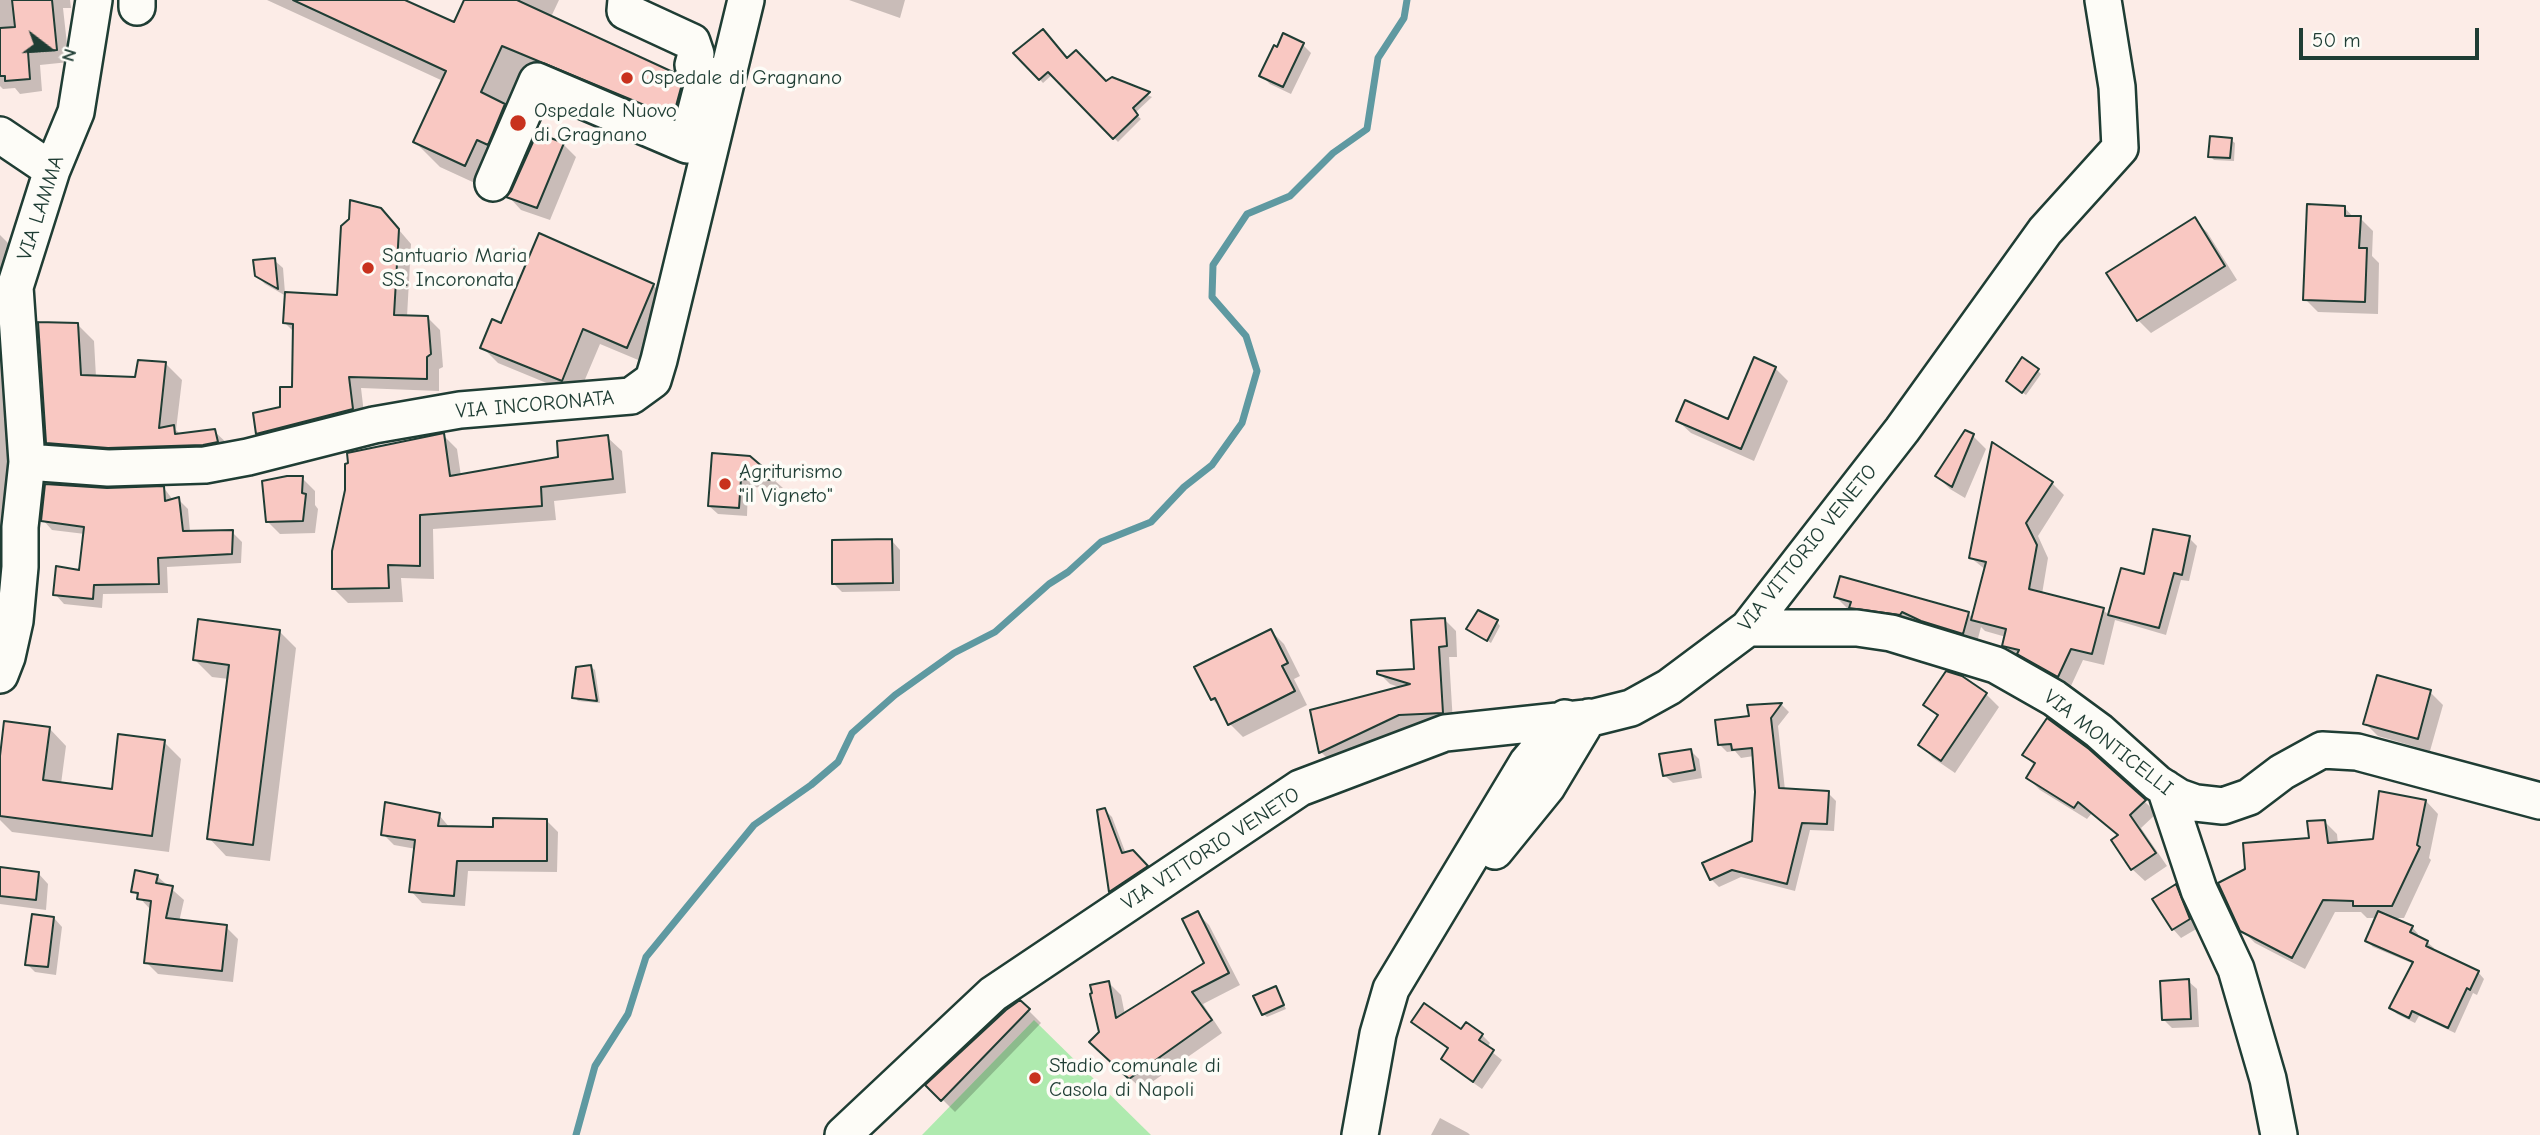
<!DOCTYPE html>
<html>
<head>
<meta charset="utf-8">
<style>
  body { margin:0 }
  #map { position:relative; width:2540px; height:1135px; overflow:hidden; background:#fcece7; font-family:"Comic Neue",sans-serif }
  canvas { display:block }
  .north { position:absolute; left:14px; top:14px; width:70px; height:70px; -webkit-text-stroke:5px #fdfcf7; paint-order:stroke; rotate:107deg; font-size:19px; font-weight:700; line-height:28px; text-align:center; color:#1f3d34 }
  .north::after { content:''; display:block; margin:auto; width:24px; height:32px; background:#1f3d34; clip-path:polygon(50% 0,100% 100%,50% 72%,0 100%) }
  .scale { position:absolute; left:2299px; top:28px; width:180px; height:32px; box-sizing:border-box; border:4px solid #1f3d34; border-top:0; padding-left:9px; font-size:21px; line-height:24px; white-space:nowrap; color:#1f3d34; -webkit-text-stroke:5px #fdfcf7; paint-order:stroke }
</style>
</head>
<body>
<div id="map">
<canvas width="2540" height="1135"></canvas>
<div class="north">N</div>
<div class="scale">50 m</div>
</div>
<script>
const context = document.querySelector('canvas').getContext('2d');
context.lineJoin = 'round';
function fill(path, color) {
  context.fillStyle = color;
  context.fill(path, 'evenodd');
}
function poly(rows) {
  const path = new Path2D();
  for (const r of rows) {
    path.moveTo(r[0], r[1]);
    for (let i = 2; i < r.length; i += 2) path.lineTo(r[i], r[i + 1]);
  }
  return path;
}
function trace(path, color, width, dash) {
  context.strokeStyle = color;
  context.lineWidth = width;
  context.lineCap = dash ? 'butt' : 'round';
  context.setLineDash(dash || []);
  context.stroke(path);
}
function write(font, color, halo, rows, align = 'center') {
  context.font = font + ' "Comic Neue",sans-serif';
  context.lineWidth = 7;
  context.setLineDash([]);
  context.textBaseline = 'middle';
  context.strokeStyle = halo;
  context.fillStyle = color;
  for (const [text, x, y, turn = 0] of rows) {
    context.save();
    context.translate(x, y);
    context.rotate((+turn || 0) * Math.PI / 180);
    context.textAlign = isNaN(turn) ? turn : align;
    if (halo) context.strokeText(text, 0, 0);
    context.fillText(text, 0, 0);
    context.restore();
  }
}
fill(poly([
  [1034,1020,1151,1135,922,1135]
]), '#afeaaf');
fill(poly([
  [0,0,70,0,71,8,63,8,69,62,40,65,42,91,20,94,15,88,3,89,0,86],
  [267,0,401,0,454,25,466,0,559,0,551,17,674,74,699,100,698,141,527,70,490,190,440,167,415,142,443,81],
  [849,0,905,0,900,18],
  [1303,45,1311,53,1291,94,1270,84,1261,75],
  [1016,54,1067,61,1106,84,1112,79,1152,97,1135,113,1141,119,1118,142,1053,74,1043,83],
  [2231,140,2235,143,2234,161,2214,160,2210,156],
  [563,144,576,157,550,220,521,210,509,197],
  [2345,208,2354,218,2360,218,2373,231,2372,256,2379,263,2378,314,2318,312,2305,299],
  [2194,220,2207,232,2237,280,2151,333,2138,320],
  [393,223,411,244,407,317,427,317,440,330,443,367,439,369,439,391,361,388,365,422,270,446,257,434,282,408,293,388,295,333,285,323,286,296,265,284,256,275,274,260,283,268,285,293,339,297],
  [0,235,16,251,0,283],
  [653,285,670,302,643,362,600,344,578,396,498,363,482,347,502,325],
  [0,311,15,535,0,536],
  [77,324,94,341,96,377,137,379,166,364,182,380,176,430,181,435,214,431,231,447,64,459,48,442],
  [1755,360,1775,368,1788,381,1754,461,1691,433,1678,421,1729,421],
  [2037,370,2041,374,2026,395,2012,385],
  [443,435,457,449,461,476,560,459,607,437,622,451,626,493,554,501,556,520,433,529,434,579,401,578,403,602,348,603,334,589],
  [1973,436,1986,449,1965,498,1950,489,1937,476],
  [749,458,783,488,748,487,747,516,718,514,709,506],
  [302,478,315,491,315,505,318,509,315,533,280,534,267,521],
  [2052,483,2064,495,2038,536,2048,558,2042,594,2103,610,2110,616,2122,570,2145,576,2189,538,2197,546,2189,581,2181,580,2166,635,2115,620,2104,665,2083,660,2070,688,2025,660,2016,657,2004,645,2006,637,1985,631,1981,627,1976,646,1849,610,1836,597,1841,578,1969,614,1973,619,1986,570,1971,558],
  [164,488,173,500,178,499,188,509,190,532,232,532,242,542,241,563,167,567,168,593,103,594,102,608,64,604,55,594,80,572,85,534,52,530,43,520,106,490],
  [892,541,900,550,900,591,842,592,834,584],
  [1445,620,1456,631,1457,657,1449,657,1453,723,1410,726,1332,763,1321,752,1312,711,1402,688,1390,684,1379,673,1416,671],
  [1497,622,1500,626,1491,643,1469,629],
  [279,631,296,648,270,861,226,856,209,838,229,679,212,677,195,660],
  [1271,631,1284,644,1300,676,1294,679,1307,705,1243,737,1230,724,1222,709,1212,699],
  [591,667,595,670,600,703,578,701,574,697],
  [1962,677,1986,694,1999,707,1955,773,1933,758,1920,745,1938,717,1925,704],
  [2430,692,2443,705,2430,751,2378,736,2365,723],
  [1782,705,1789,712,1778,726,1785,790,1828,793,1836,801,1834,831,1810,830,1795,891,1741,877,1719,887,1711,879,1754,842,1757,792,1754,756,1741,758,1735,751,1727,752,1719,744,1751,718,1749,707],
  [49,728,66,746,61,784,113,791,164,742,181,759,169,852,12,832,0,820,0,770],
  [1690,750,1699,759,1702,778,1673,783,1664,775],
  [2088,750,2157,813,2141,828,2167,866,2145,881,2132,869,2119,836,2092,813,2087,819,2040,790,2028,778,2035,766,2024,755],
  [2426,801,2438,814,2429,858,2431,860,2404,918,2391,918,2412,927,2418,934,2417,937,2427,942,2434,948,2432,951,2478,972,2484,979,2477,995,2473,993,2455,1033,2419,1016,2415,1023,2397,1014,2391,1008,2414,964,2373,947,2367,941,2377,918,2367,918,2361,912,2335,912,2305,969,2255,943,2242,930,2325,822,2337,834,2338,844,2374,841],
  [1105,810,1112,817,1126,854,1140,859,1153,874,1118,898,1111,891,1099,811],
  [439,815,450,828,495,828,547,821,558,832,557,872,468,871,465,906,422,903,411,891,416,849,394,845,383,834],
  [0,869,38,873,48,884,46,910,0,904],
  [157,876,184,900,179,922,226,927,238,939,233,982,158,974,146,962,151,910,133,891],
  [2175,886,2184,894,2198,928,2181,938,2173,929],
  [1197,913,1209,925,1240,985,1203,1004,1222,1033,1142,1089,1103,1054,1101,1033,1109,983,1121,995,1125,1015,1206,964],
  [54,918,62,927,56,975,35,972,27,964],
  [2188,981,2197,989,2199,1027,2172,1028,2163,1019],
  [1275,988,1286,1009,1267,1017,1263,1014],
  [1020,1002,1041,1023,955,1112,928,1085],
  [1413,1022,1482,1035,1490,1043,1487,1048,1502,1060,1482,1089,1451,1067,1443,1059,1450,1050],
  [1440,1118,1468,1133,1470,1135,1431,1135]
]), '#0003');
trace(poly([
  [576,1135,595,1066,628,1014,646,957,754,825,811,785,838,762,852,733,895,695,954,653,995,632,1049,584,1068,572,1101,542,1151,522,1184,487,1212,465,1242,423,1257,371,1246,336,1212,297,1213,265,1247,214,1290,196,1333,153,1367,129,1378,58,1404,18,1407,0]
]), '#5f99a1', 7);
const building = poly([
  [12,0,52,0,57,50,28,52,30,79,5,81,5,76,0,76,0,28,15,27,12,0],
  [293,0,405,0,454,22,464,0,517,0,675,73,682,84,673,117,502,46,481,92,505,104,488,145,477,140,465,166,413,142,446,71,293,0],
  [1043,29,1067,58,1076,50,1106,81,1112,77,1150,92,1133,108,1138,115,1113,139,1048,72,1039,80,1013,53,1043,29],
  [1283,33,1304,43,1283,87,1259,76,1274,45,1277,47,1283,33],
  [537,133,564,143,537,208,506,197,511,191,537,133],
  [2210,136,2232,138,2230,158,2208,157,2210,136],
  [350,200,381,208,399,229,394,315,428,316,431,354,427,357,427,379,349,377,353,409,256,434,253,413,280,407,280,387,292,387,293,324,283,323,285,292,337,295,341,226,349,219,350,200],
  [2307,204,2345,206,2345,216,2361,216,2359,248,2367,248,2365,302,2303,300,2307,204],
  [2195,217,2225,266,2137,321,2106,273,2195,217],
  [539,233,654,284,627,348,583,329,562,381,480,348,492,319,501,323,539,233],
  [275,258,278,289,255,276,253,260,275,258],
  [38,322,78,323,81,375,135,377,138,360,166,362,159,428,174,425,175,434,215,429,218,442,203,445,108,448,46,443,38,322],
  [1754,357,1776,367,1741,449,1676,421,1685,400,1728,419,1754,357],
  [2022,357,2039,369,2022,393,2006,381,2022,357],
  [1965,430,1974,434,1952,487,1935,476,1965,430],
  [444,433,450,476,558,457,557,441,608,435,613,479,541,487,542,506,420,515,420,566,388,565,389,588,332,589,332,551,345,490,345,464,348,463,347,453,444,433],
  [1992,442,2053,482,2026,523,2037,545,2029,589,2104,608,2092,654,2071,649,2058,677,2017,654,2019,650,2002,646,2006,629,1971,620,1986,562,1969,558,1992,442],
  [712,453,750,456,778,480,741,479,739,508,708,506,712,453],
  [287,476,303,476,302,493,306,494,303,521,266,522,262,481,287,476],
  [45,484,107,488,164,486,165,501,179,497,183,531,233,530,232,554,158,558,159,584,94,585,93,599,53,595,56,566,79,570,84,527,41,521,45,484],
  [2153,529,2190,536,2182,575,2174,573,2159,628,2108,615,2121,568,2144,574,2153,529],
  [892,539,893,583,832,584,832,540,892,539],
  [1840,576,1969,612,1963,634,1921,621,1902,612,1900,615,1849,608,1851,602,1834,597,1840,576],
  [1478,610,1498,620,1487,641,1466,629,1478,610],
  [1445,618,1447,646,1439,647,1443,713,1399,715,1319,753,1310,710,1410,684,1377,674,1377,671,1414,669,1411,620,1445,618],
  [198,619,280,630,253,845,207,839,229,665,193,660,198,619],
  [1271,629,1288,663,1282,666,1295,691,1228,725,1215,698,1211,700,1194,667,1271,629],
  [591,665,597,701,572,698,576,667,591,665],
  [1946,671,1962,676,1987,693,1941,761,1918,745,1938,715,1923,705,1946,671],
  [2377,675,2431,690,2418,739,2363,724,2377,675],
  [1782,703,1771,718,1779,788,1829,791,1827,824,1802,823,1787,884,1732,870,1710,880,1702,863,1752,841,1755,792,1752,748,1732,750,1731,744,1718,745,1715,720,1749,716,1747,705,1782,703],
  [2047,718,2089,749,2146,800,2130,815,2156,853,2131,870,2111,840,2118,835,2078,802,2074,808,2026,778,2035,763,2022,755,2047,718],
  [4,721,50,727,43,780,112,789,118,734,165,740,152,836,0,816,0,756,4,721],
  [1691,749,1695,770,1663,776,1659,754,1691,749],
  [2379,791,2426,800,2417,845,2420,847,2392,906,2353,906,2353,901,2323,900,2292,958,2240,931,2218,883,2245,869,2243,843,2309,838,2307,821,2325,820,2328,843,2373,839,2379,791],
  [385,802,440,813,438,826,493,827,493,818,547,819,547,861,457,861,454,896,409,892,415,840,381,835,385,802],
  [1105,808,1122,853,1133,850,1148,866,1109,892,1097,810,1105,808],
  [0,867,39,872,36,900,0,896,0,867],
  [135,870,158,875,156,883,173,886,166,918,227,925,222,971,144,963,151,901,137,899,138,893,131,892,135,870],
  [2176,884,2190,919,2172,930,2152,899,2176,884],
  [1198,911,1229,973,1192,992,1212,1020,1129,1079,1089,1042,1099,1032,1090,994,1092,993,1090,985,1109,981,1116,1018,1204,963,1182,919,1198,911],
  [2378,911,2413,926,2410,932,2428,941,2426,946,2479,971,2470,990,2467,988,2448,1028,2412,1011,2409,1018,2389,1008,2413,962,2365,941,2378,911],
  [32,914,54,917,48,967,25,965,32,914],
  [2189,979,2191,1019,2162,1020,2160,981,2189,979],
  [1276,986,1284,1005,1262,1015,1253,996,1276,986],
  [1020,1000,1030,1009,941,1101,925,1085,1006,1010,1020,1000],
  [1424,1003,1461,1029,1466,1022,1483,1034,1479,1040,1494,1050,1473,1082,1441,1059,1448,1048,1411,1022,1424,1003]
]);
fill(building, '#f9c8c2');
trace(building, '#1f3d34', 2);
const minor = poly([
  [137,7,137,0],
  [0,135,52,170],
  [493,183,537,81,687,145,704,79,702,71,695,69,693,65,696,54,692,42,625,11,626,0],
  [27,462,108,468,205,465,248,457,374,425,460,410,631,396,653,380,659,360,746,0],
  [1748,628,1857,628,1891,633,1996,665,2054,698,2099,731,2157,783,2179,797,2196,803,2223,806,2249,797,2282,772,2322,750,2357,752,2540,801],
  [0,675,7,657,15,621,20,567,20,527,27,462,15,287,52,170,76,112,94,0],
  [2165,788,2199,890,2236,969,2268,1079,2279,1135],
  [1495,851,1547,787,1589,717],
  [843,1135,993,994,1300,788,1445,733,1595,717,1631,708,1669,687,1748,628,1902,430,2045,231,2120,148,2117,87,2103,0],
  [1360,1135,1378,1034,1391,989,1527,763,1565,718]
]);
trace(minor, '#1f3d34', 40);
trace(minor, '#fdfcf7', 35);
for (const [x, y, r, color] of [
  [627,78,7,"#c8321e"],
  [518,123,9,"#c8321e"],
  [368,268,7,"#c8321e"],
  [725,484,7,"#c8321e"],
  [1035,1078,7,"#c8321e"]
]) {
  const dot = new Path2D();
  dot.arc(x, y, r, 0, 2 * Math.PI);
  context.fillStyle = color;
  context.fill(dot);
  trace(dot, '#fdfcf7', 2.5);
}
write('21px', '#1f3d34', '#fdfcf7', [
  ["Ospedale di Gragnano",641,78],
  ["Ospedale Nuovo",534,111],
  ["di Gragnano",534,135],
  ["Santuario Maria",382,256],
  ["SS. Incoronata",382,280],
  ["Agriturismo",739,472],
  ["\"il Vigneto\"",739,496],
  ["Stadio comunale di",1049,1066],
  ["Casola di Napoli",1049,1090]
], 'left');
write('21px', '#1f3d34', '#fdfcf7', [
  ["VIA LAMMA",41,208,-72],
  ["VIA INCORONATA",535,405,-5],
  ["VIA VITTORIO VENETO",1808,548,-51],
  ["VIA MONTICELLI",2108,743,38],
  ["VIA VITTORIO VENETO",1211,849,-33]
]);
</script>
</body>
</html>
